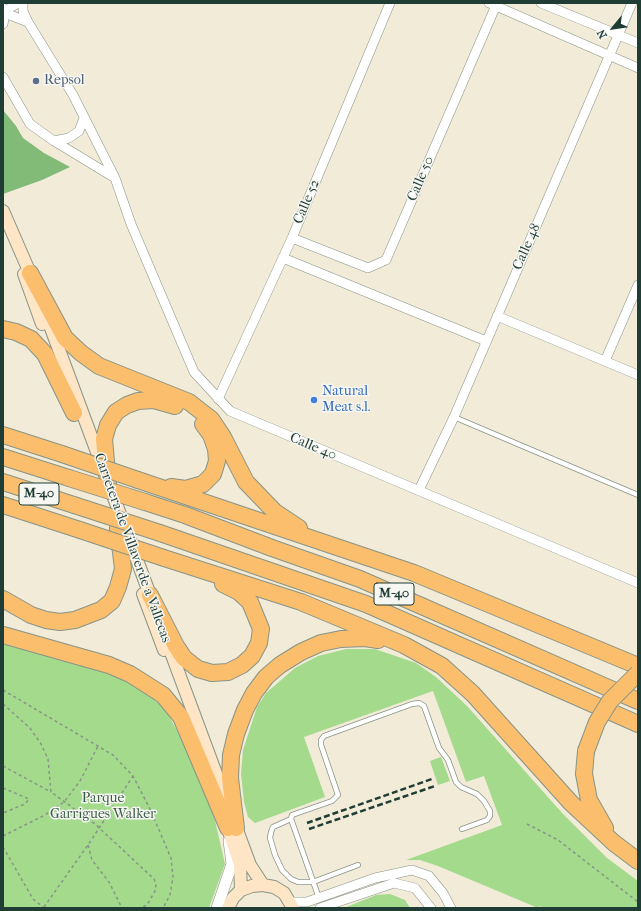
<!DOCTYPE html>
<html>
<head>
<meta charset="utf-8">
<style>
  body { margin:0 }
  #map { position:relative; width:641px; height:911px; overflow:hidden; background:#f1ebd8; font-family:"IM FELL French Canon",serif }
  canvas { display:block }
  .frame { position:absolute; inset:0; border:4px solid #1f3d34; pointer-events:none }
  .north { position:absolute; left:593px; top:8px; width:40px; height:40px; -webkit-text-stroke:3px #f6f6f2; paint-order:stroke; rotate:241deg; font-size:11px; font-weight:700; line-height:16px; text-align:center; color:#1f3d34 }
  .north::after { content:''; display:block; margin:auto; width:14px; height:18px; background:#1f3d34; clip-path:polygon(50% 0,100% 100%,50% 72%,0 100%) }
</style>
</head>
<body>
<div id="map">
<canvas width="641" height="911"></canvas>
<div class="frame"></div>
<div class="north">N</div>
</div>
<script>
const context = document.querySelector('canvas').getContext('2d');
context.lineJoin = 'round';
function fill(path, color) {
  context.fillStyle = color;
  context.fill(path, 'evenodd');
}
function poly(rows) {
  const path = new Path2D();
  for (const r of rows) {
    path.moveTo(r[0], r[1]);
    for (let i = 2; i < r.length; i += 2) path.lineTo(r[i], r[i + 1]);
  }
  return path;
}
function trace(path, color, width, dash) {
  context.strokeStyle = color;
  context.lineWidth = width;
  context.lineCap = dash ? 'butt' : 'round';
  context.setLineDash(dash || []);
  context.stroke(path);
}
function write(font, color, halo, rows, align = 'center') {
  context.font = font + ' "IM FELL French Canon",serif';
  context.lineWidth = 3;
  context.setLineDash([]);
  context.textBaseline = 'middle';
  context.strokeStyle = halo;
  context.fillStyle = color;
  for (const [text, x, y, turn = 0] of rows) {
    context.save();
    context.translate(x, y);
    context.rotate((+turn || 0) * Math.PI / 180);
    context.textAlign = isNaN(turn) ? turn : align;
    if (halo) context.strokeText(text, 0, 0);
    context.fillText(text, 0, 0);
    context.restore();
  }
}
fill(poly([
  [3,643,119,677,146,690,168,714,190,755,213,812,225,864,209,908,3,908],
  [346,649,375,649,416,663,436,677,467,706,563,814,607,858,638,881,638,908,544,908,539,906,538,908,438,866,420,860,406,860,502,825,484,776,466,782,433,691,304,737,325,797,255,823,248,817,244,802,241,774,243,750,257,707,266,693,295,668,318,656],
  [441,757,450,781,438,785,430,761],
  [390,894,405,900,410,908,344,908,376,895]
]), '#a3da8c');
fill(poly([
  [3,110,16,126,23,138,44,153,70,167,42,180,3,194]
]), '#82ba78');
const service = poly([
  [454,417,638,495],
  [291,819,319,898],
  [358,865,313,882,298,882,291,879,282,870,275,855,270,838,271,832,273,827,291,819,292,815,332,801,338,795,321,745,321,740,324,736,412,704,419,703,424,706,439,748,448,760,456,782,461,787,477,794,484,801,490,811,490,816,487,820,462,829]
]);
const minor = poly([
  [23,3,23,11,28,22],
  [489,3,638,68],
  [541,3,638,43],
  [5,11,18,3],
  [5,13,28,22,73,95,115,178,131,224,194,372,230,411,638,583],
  [3,24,5,13,3,8],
  [3,77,30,124,54,141,115,178],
  [54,141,69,138,79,131,84,118],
  [292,238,368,268,386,260,497,3],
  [283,258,486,341],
  [497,316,638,375],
  [605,361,638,285],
  [218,399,292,238,390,3],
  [419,490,454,417,632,3],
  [291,902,307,902,375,878,412,870,429,876,443,893,451,908],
  [320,908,394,883,415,888,431,908]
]);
const tertiary = poly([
  [217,908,232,864,229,841]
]);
const secondary = poly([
  [3,211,33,280],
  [24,274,42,324],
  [45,312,153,603],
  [143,594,164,650],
  [166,639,250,865,263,885],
  [225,820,240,864,241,890],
  [228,908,233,898,241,890,252,886,263,885,274,887,284,893,293,908]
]);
const motorway = poly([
  [30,273,65,338,81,353,99,366,189,402,211,419,223,437,246,482,275,512,299,528],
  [3,329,16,332,31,339,45,354,74,413],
  [3,435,62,454],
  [3,457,69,478],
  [138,480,414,573,638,666],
  [3,482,74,505],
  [108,484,104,439,108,425,116,412,127,405,138,401,154,400,175,406],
  [171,487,186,489,203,484,213,474,217,461,216,449,211,435,203,424],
  [145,502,185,515,272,548,360,579,638,701],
  [3,505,80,530],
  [160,533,366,604,638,724],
  [164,558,301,602,404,645,442,666,473,694,571,803,614,843,638,861],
  [150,595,176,646,184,658,198,669,212,673,228,672,242,665,252,656,259,643,261,629,250,602,239,592,223,584],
  [3,599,31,615,46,620,60,622,75,620,101,610,112,601,118,587,123,569,118,528],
  [3,635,109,665,130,674,163,695,181,717,228,828],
  [586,751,584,774,589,800,605,828],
  [236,828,230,778,231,755,236,734,245,710,254,693,266,677,280,665,301,652,321,643,341,639,365,638,378,640]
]);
trace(service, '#889486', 6);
trace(minor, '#889486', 10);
trace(tertiary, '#889486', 12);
trace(secondary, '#889486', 14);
trace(motorway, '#889486', 18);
trace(poly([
  [3,690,113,755,133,776,150,809,171,858,173,877,170,895,163,908],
  [3,704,30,728,41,744,48,759,51,792,95,824,154,879,156,884,155,891,147,905,140,908],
  [3,766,51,792],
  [3,788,29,799,25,804,3,813],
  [527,824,558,840,638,902],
  [3,836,45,815,64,802,80,781,98,746],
  [88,845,92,860,109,882,122,908],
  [3,847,33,899,43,907],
  [44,907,88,845,133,776]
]), '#889486', 1.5, [3, 3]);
trace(service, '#fff', 4.5);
trace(minor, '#fff', 9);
trace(tertiary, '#fff', 11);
trace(secondary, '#fde5c5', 12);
trace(motorway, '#fabe6d', 16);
trace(poly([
  [307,823,432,779],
  [309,829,435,786]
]), '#1f3d34', 2.5, [6, 3]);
const motorwayBridge = poly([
  [62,454,138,480],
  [69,478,145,502],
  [74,505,160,533],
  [80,530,164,558],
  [586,751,597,722,610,701,638,673]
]);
trace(motorwayBridge, '#889486', 18, []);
trace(motorwayBridge, '#fabe6d', 16);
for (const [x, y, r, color] of [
  [36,81,4,"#5c6f8a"],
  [314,400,4,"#3f7fe0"]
]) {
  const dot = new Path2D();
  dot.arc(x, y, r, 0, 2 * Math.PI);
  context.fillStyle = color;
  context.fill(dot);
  trace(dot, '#f6f6f2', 1.5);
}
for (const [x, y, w] of [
  [39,494,40],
  [394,594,40]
]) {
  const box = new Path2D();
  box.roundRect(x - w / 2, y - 11, w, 22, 3);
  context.fillStyle = '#f6f6f2';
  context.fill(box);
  trace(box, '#1f3d34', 1);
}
write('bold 13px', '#1f3d34', null, [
  ["M-40",39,494],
  ["M-40",394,594]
]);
write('14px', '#4e5e75', '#f6f6f2', [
  ["Repsol",44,81]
], 'left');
write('14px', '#1f3d34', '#f6f6f2', [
  ["Calle 50",421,179,-67],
  ["Calle 52",307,202,-67],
  ["Calle 48",527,247,-66],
  ["Calle 40",313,447,23],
  ["Carretera de Villaverde a Vallecas",132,548,70]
]);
write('14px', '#366cbe', '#f6f6f2', [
  ["Natural",322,392],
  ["Meat s.l.",322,408]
], 'left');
write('14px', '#395c46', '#f6f6f2', [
  ["Parque",103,799],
  ["Garrigues Walker",103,815]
]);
</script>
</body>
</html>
